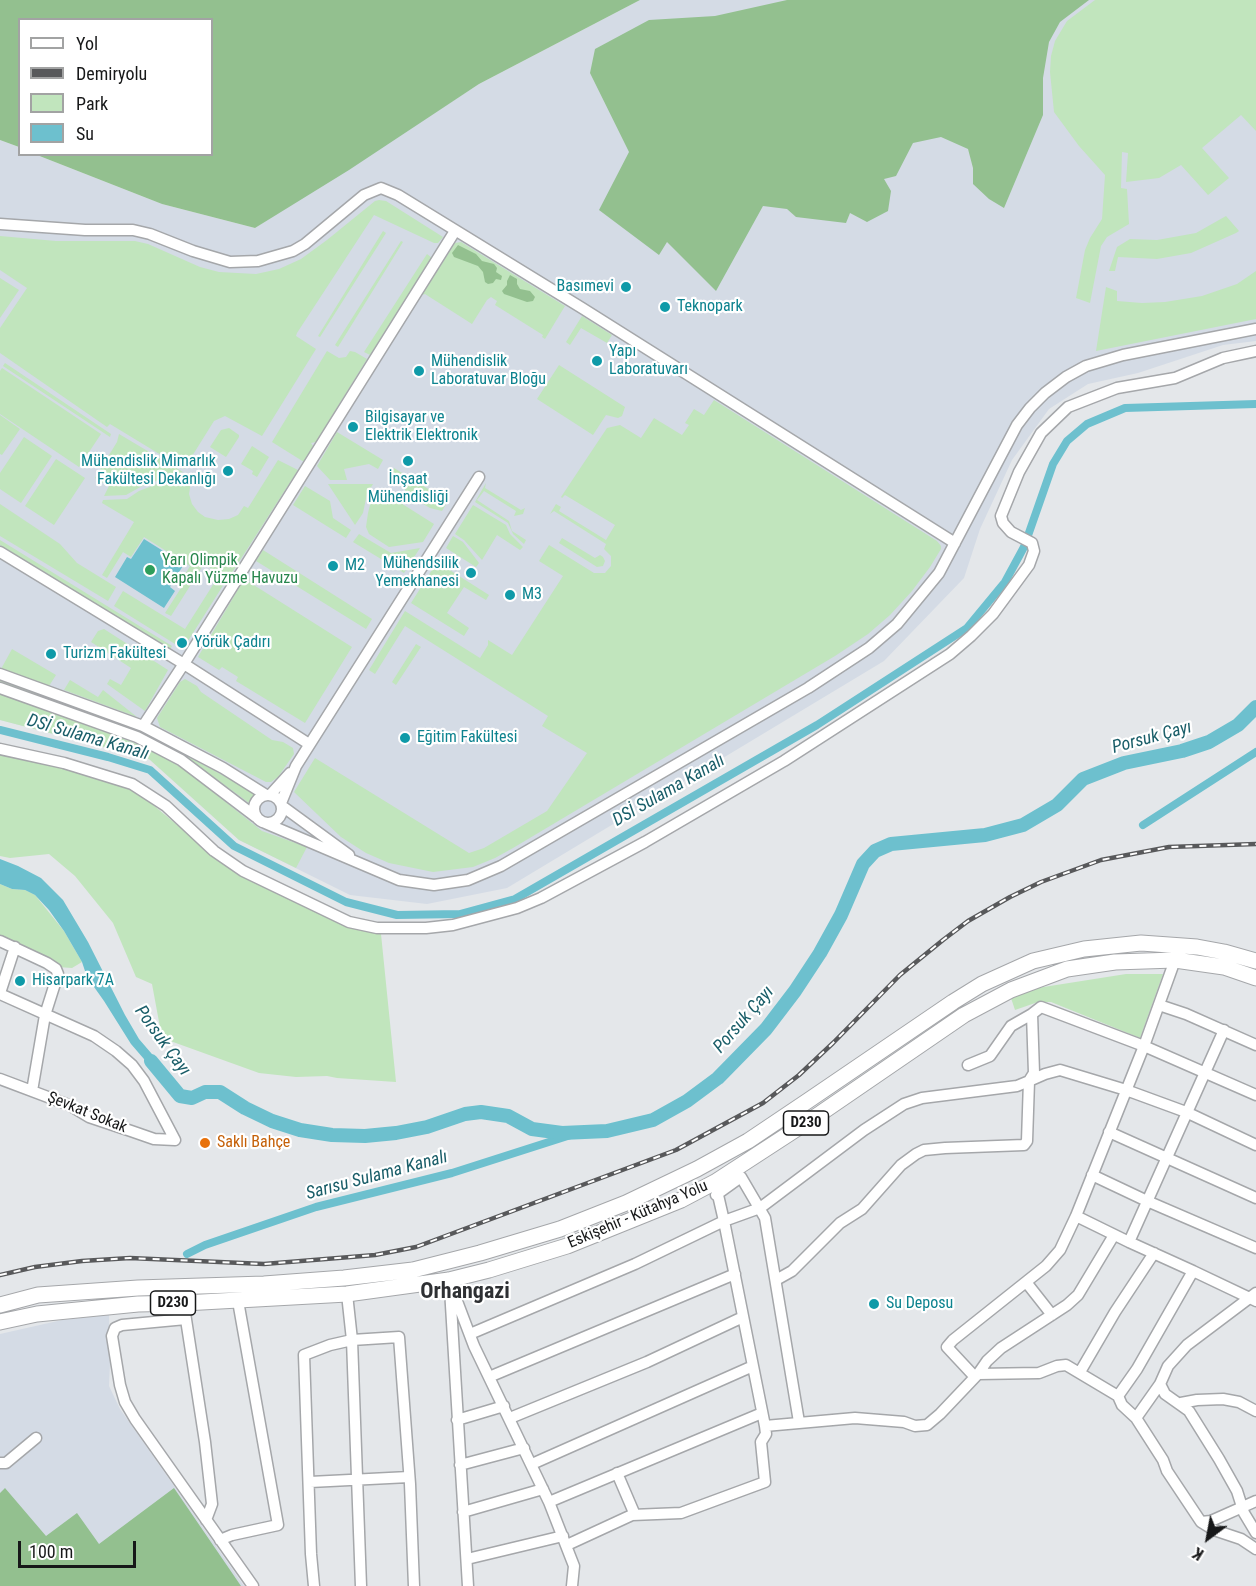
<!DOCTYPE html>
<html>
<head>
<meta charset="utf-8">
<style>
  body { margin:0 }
  #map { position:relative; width:1256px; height:1586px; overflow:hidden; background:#e4e7ea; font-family:"Roboto Condensed",sans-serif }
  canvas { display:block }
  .legend { position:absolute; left:18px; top:18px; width:195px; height:138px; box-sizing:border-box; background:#fff; border:2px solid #a2a3a3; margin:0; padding:8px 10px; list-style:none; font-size:18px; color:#171819 }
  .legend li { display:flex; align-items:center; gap:12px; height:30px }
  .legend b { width:30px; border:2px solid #a2a3a3 }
  .north { position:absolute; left:1178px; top:1508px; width:60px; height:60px; -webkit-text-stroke:4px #fff; paint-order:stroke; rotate:212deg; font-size:16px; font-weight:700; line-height:24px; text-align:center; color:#171819 }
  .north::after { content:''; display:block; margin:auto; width:21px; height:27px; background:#171819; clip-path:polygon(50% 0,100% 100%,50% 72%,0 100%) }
  .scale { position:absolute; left:18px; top:1541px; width:118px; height:27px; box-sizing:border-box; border:3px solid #171819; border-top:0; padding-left:8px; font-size:18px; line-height:21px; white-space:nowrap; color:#171819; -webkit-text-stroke:4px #fff; paint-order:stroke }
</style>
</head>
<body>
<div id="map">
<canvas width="1256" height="1586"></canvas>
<ul class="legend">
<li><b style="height:8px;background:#fff"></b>Yol</li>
<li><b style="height:8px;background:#58595b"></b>Demiryolu</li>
<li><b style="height:16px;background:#c1e5bd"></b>Park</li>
<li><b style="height:16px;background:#6dc0ce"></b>Su</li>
</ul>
<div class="north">K</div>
<div class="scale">100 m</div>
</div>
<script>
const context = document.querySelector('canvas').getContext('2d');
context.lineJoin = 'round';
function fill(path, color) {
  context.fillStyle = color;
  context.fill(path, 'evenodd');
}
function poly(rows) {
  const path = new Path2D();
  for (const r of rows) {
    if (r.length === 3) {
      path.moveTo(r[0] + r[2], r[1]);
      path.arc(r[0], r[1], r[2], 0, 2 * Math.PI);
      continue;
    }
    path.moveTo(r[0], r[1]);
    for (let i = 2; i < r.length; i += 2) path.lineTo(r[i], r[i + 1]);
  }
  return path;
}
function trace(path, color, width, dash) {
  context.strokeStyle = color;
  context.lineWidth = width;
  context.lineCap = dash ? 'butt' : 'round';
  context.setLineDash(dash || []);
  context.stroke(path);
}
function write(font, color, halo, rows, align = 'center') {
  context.font = font + ' "Roboto Condensed",sans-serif';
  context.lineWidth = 4.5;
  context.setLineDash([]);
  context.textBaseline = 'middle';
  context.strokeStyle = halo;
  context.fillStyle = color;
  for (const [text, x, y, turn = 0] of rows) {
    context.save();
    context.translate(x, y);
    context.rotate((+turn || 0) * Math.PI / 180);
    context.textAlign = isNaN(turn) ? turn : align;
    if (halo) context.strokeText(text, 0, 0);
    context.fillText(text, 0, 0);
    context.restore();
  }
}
fill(poly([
  [640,0,1256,0,1256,341,1223,345,1138,373,1088,384,1049,409,1012,460,980,529,964,578,884,661,507,888,427,904,350,895,239,840,149,759,0,720,0,140,19,147,20,154,37,155,162,204,255,228,479,84],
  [109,1315,110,1363,109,1386,120,1409,244,1586,0,1586,0,1334,62,1320]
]), '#d4dbe5');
fill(poly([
  [1095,0,1256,0,1256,131,1241,115,1202,148,1229,178,1208,195,1181,165,1159,178,1126,182,1128,153,1122,152,1121,188,1127,189,1129,224,1107,237,1101,246,1090,303,1076,298,1085,250,1090,238,1102,219,1105,175,1079,146,1054,112,1050,72,1051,56,1055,41,1067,21],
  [379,200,386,201,443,237,438,243,434,243,374,215,297,333,296,336,316,349,262,436,225,416,214,421,184,469,110,424,107,427,0,353,0,328,27,288,0,270,0,236,56,241,135,241,148,244,200,267,219,272,256,274,279,269,301,259,327,240,375,201],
  [1226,216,1239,231,1236,233,1191,253,1157,259,1118,257,1115,271,1109,271,1117,247,1130,239,1157,240,1196,233],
  [383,231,386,233,320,337,318,336],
  [401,241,403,242,338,347,335,345],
  [461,242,565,306,545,339,542,337,543,335,495,305,497,301,491,297,487,300,472,324,425,294,422,295,455,243],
  [427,254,432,258,370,355,364,352],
  [1256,271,1256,319,1096,351,1106,287,1117,291,1117,301,1142,303,1165,302,1202,296,1237,284],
  [0,278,19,290,0,318],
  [582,316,612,335,607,343,581,328,570,345,566,342],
  [327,351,339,358,346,357,350,351,355,352,367,359,316,442,311,443,313,446,304,462,272,442],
  [5,363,111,434,110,437,3,366],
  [559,365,625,407,622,416,618,418,606,415,593,435,537,399],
  [2,368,101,434,79,467,0,414,0,371],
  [714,400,937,541,941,546,941,549,930,567,912,591,890,615,868,634,835,656,513,848,495,858,473,867,433,872,389,863,366,853,341,837,294,792,315,758,469,853,484,848,547,811,587,753,542,726,548,716,405,626,375,674,369,670,405,611,480,658,488,645,488,640,512,655,563,576,539,561,549,545,594,573,605,573,611,566,611,556,604,549,606,544,554,511,550,514,556,504,561,507,559,511,606,540,615,525,565,495,562,498,561,497,607,428,620,425,641,438,654,418,682,435,689,425,685,423,694,409,704,415],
  [0,415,20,429,2,455,0,454],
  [229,428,239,435,239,437,226,457,210,447,221,430],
  [337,432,383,460,378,469,369,464,344,469,347,480,330,480,317,466],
  [119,434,156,456,183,472,144,485,126,495,104,496,109,486,95,478,117,442],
  [24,437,52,456,21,503,0,489,0,473],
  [252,446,269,457,257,477,252,474,253,471,241,464],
  [56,459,85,478,54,525,25,506],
  [278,460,298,470,228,579,204,564,171,616,165,613,181,588,178,586,190,566,144,537,131,557,123,552,107,578,102,575,134,522,102,503,103,500,127,499,139,491,160,483,183,478,191,482,189,494,192,504,198,512,205,517,218,520,229,519,238,515,244,506,248,508],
  [394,468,448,501,442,511,430,508,406,494,403,480,391,473],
  [486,483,485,488,521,510,525,508,523,514,514,516,516,511,484,491,477,500,509,521,512,531,526,540,524,544,513,534,508,523,475,502],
  [328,484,373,484,367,494,363,513,355,525],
  [305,486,330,501,333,518,351,530,346,538,293,505],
  [377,488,434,524,423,542,389,547,369,534,366,527,368,513,372,497],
  [0,504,60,544,77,563,116,587,108,601,0,536],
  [473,505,506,525,510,534,523,547,520,550,497,535,482,560,464,540,455,534],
  [359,534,391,553,420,548,404,573,353,542],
  [453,536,463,542,479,563,476,567,446,548],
  [562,538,595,558,600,555,603,557,605,561,603,566,597,567,559,543],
  [0,540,172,646,170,649,0,545],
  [263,550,372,619,366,629,256,561],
  [437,562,489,595,486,600,464,587,447,613,469,628,464,636,411,603],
  [246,576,250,578,249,582,352,647,305,723,236,681,238,677,222,667,219,670,198,657],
  [216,580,224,584,186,644,175,644,114,606,123,591,185,629],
  [104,629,168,670,145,711,107,684,110,679,121,685,131,668,91,642,98,631],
  [416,644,421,647,396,685,392,682],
  [12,649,56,675,49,686,1,669],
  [0,679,140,731,256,793,249,803,185,756,166,746,139,733,0,682],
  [185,679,197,686,201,692,272,740,283,742,293,748,294,754,278,777,271,782,266,782,160,727,157,718,180,682],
  [70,680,98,697,103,690,137,717,64,690],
  [0,694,88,725,144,747,169,760,188,772,262,831,307,847,296,868,239,840,149,759,0,720],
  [0,754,56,766,121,785,140,794,218,859,360,929,381,934,396,1082,337,1078,327,1076,296,1077,259,1073,162,1038,152,984,136,977,113,923,75,876,49,854,10,858,0,856],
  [0,884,12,889,25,890,35,895,64,931,82,962,72,968,58,967,25,946,0,935],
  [1126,974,1163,974,1140,1038,1051,1002,1038,1002,1015,1010,1011,998,1031,989]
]), '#c1e5bd');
fill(poly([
  [0,0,640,0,479,84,349,170,255,228,162,204,37,155,212,154,212,20,20,20,19,147,0,140],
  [787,0,1089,0,1060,22,1049,42,1043,78,1043,115,1004,208,989,199,973,184,973,168,968,149,941,137,913,143,896,176,884,179,891,191,888,211,867,222,850,213,846,223,796,217,787,209,763,206,716,291,667,242,659,255,599,210,629,152,590,73,595,49,649,20,715,16],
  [458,245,476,254,482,261,494,264,497,268,496,272,502,276,501,280,496,279,493,283,488,284,485,282,483,272,478,266,454,257,452,253],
  [510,275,517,279,517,284,520,289,530,291,535,297,533,301,527,302,504,294,502,291,507,285,507,281],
  [5,1488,46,1536,77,1513,99,1544,174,1488,241,1586,0,1586,0,1493]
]), '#93c08f');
fill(poly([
  [144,539,184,564,170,587,175,591,164,608,115,577,127,557,131,559],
  [0,859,18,866,41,878,63,900,88,942,125,1015,139,1039,170,1075,168,1079,150,1066,131,1044,104,1001,87,977,82,962,64,931,49,910,35,895,25,890,12,889,0,884]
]), '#6dc0ce');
trace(poly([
  [0,730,108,757,150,770,234,846,346,902,397,915,460,914,515,899,817,725,967,628,1005,582,1024,547,1053,464,1067,441,1087,424,1125,408,1256,404],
  [1143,825,1256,752],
  [187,1254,205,1245,316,1207,452,1173,577,1133]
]), '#6dc0ce', 8);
trace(poly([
  [151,1061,180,1096,192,1098,205,1092,220,1092,245,1108,272,1121,300,1130,332,1135,365,1136,396,1133,427,1127,465,1114,481,1112,508,1116,532,1129,562,1133,607,1131,653,1120,687,1101,718,1078,766,1029,795,991,820,953,841,915,863,864,875,851,891,844,985,835,1023,825,1057,805,1083,779,1124,763,1182,751,1209,742,1238,725,1256,707]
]), '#6dc0ce', 14);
const minor = poly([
  [0,224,85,230,133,230,150,234,193,251,230,262,258,261,293,251,305,244,364,195,381,188,398,195,582,308,955,543],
  [0,552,184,664,309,744],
  [0,674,143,726,223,768,266,795],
  [0,688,137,737,181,760,256,817],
  [143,726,187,659,455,231],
  [0,749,64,763,132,784,166,806,214,851,243,871,349,922,377,928,426,928,453,925,517,908,541,898,645,842,784,761,950,654,971,636,993,614,1029,565,1034,551,1032,543,1011,532,1003,523,1001,516,1019,472,1041,433,1068,407,1117,388,1175,378,1223,358,1256,351],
  [268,809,14],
  [270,795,290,773],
  [281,803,296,766,479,477],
  [282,806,349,855],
  [265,823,399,880,434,885,468,880,501,866,808,688,869,648,897,624,939,573,1017,425,1030,408,1045,393,1066,377,1086,366,1123,355,1256,329],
  [0,941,47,963,56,969,58,974,45,1015,32,1091],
  [0,993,15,947],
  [0,994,94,1036,116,1051,132,1065,144,1081,175,1140,154,1139,131,1131,89,1117,69,1105,0,1079],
  [1159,1005,1186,1014,1256,1045],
  [968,1065,990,1056,1011,1026,1032,1014],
  [1109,1132,1256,1198],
  [1092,1175,1147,1201,1256,1248],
  [716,1195,741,1177,765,1218,799,1422],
  [1129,1242,1076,1216,1144,1046,1256,1095],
  [1193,1271,1129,1242,1224,1030],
  [449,1280,474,1346,549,1502,574,1566,572,1586],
  [776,1280,792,1271,840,1223,862,1209,901,1165,916,1154,924,1150,945,1148,1024,1145,1027,1141,1029,1081,1045,1074,1060,1070,1126,1090,1186,1112,1256,1145],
  [1026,1282,1052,1315],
  [450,1289,468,1586],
  [1256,1293,1187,1345,1168,1366,1160,1384,1165,1394,1189,1411,1219,1459,1237,1491,1244,1513,1256,1533],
  [185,1313,205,1442,212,1504,206,1520],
  [186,1319,122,1325,115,1328,112,1336,120,1385,125,1402,135,1419,253,1586],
  [470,1334,635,1264,724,1221,760,1208,864,1130,904,1104,922,1098,1017,1086,1029,1081,1034,1073,1032,1014,1041,1007,1144,1046,1175,960],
  [1080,1372,1115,1312,1154,1253],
  [978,1374,987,1361,1001,1348,1067,1305,1078,1295,1114,1235],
  [489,1377,735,1274],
  [975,1377,947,1347,953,1340,1046,1266,1060,1250,1076,1216],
  [1118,1396,1122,1405,1136,1418,1163,1460,1167,1471,1201,1522,1214,1530,1241,1539,1256,1549],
  [1181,1403,1197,1400,1223,1399,1239,1402,1256,1411],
  [510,1418,647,1362,743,1317],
  [1136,1418,1160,1384],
  [457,1420,504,1406],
  [765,1426,855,1418,904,1422,915,1426,927,1425,940,1414,978,1374,1039,1373,1057,1366,1066,1365,1118,1396,1137,1369,1193,1271,1256,1301],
  [0,1463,6,1463,36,1438],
  [532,1464,753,1366],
  [460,1465,524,1448],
  [617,1473,635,1515],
  [310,1482,409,1477],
  [549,1502,762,1413],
  [463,1512,543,1489],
  [1201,1522,1211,1521,1256,1501],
  [220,1540,232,1535,278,1525,238,1301],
  [567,1545,632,1515,681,1513,765,1482,761,1442,766,1434,765,1426,724,1221,715,1182],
  [467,1559,563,1536],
  [314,1586,311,1554,304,1355,330,1345,352,1340,347,1294],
  [361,1586,352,1340,399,1337,410,1484,414,1586]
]);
const highway = poly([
  [0,1305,38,1295,138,1288,264,1284,344,1278,413,1270,480,1253,560,1229,626,1203,697,1169,748,1141,809,1100,953,1002,982,984,1033,961,1084,949,1141,943,1197,947,1224,952,1256,961],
  [0,1322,37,1314,138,1304,184,1303,347,1294,449,1280,489,1270,567,1246,681,1200,715,1182,821,1113,964,1015,1011,990,1067,969,1115,962,1175,960,1224,967,1256,978]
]);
trace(minor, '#a5a7aa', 13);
trace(highway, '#a5a7aa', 17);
trace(minor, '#fff', 10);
trace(highway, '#fff', 15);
const rail = poly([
  [0,1275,35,1267,82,1261,130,1258,264,1264,375,1255,416,1247,676,1150,763,1103,799,1075,833,1043,900,975,943,940,968,921,1010,897,1041,882,1101,860,1169,847,1256,844]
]);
trace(rail, '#58595b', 4.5);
trace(rail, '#fff', 2, [7]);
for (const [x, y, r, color] of [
  [626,287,6,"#0f9aa8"],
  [665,307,6,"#0f9aa8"],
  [597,361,6,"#0f9aa8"],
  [419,371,6,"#0f9aa8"],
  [353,427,6,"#0f9aa8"],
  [408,461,6,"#0f9aa8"],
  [228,471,6,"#0f9aa8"],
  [333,566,6,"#0f9aa8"],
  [150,570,6,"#2e9e5b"],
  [471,573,6,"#0f9aa8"],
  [510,595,6,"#0f9aa8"],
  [182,643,6,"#0f9aa8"],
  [51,654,6,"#0f9aa8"],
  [405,738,6,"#0f9aa8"],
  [20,981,6,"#0f9aa8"],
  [205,1143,6,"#e8710a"],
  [874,1304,6,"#0f9aa8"]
]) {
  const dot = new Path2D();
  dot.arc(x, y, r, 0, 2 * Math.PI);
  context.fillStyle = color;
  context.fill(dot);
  trace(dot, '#fff', 2);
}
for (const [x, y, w] of [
  [806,1123,45],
  [173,1303,45]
]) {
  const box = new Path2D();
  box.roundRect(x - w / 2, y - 12, w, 24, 4.5);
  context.fillStyle = '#fff';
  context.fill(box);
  trace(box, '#171819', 1.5);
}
write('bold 15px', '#171819', null, [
  ["D230",806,1123],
  ["D230",173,1303]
]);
write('16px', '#0d838f', '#fff', [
  ["Basımevi",614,287,"right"],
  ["Teknopark",677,307],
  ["Yapı",609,352],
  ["Laboratuvarı",609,370],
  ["Mühendislik",431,362],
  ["Laboratuvar Bloğu",431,380],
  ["Bilgisayar ve",365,418],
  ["Elektrik Elektronik",365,436],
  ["Mühendislik Mimarlık",216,462,"right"],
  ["Fakültesi Dekanlığı",216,480,"right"],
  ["İnşaat",408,480,"center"],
  ["Mühendisliği",408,498,"center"],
  ["Mühendsilik",459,564,"right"],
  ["Yemekhanesi",459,582,"right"],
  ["M2",345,566],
  ["M3",522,595],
  ["Yörük Çadırı",194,643],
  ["Turizm Fakültesi",63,654],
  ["Eğitim Fakültesi",417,738],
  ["Hisarpark 7A",32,981],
  ["Su Deposu",886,1304]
], 'left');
write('16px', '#27864d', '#fff', [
  ["Yarı Olimpik",162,561],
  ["Kapalı Yüzme Havuzu",162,579]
], 'left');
write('16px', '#171819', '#fff', [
  ["Şevkat Sokak",87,1113,22],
  ["Eskişehir - Kütahya Yolu",638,1215,-23]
]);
write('16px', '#c56008', '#fff', [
  ["Saklı Bahçe",217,1143]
], 'left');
write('italic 18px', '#1a5e69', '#fff', [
  ["DSİ Sulama Kanalı",88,738,16],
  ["Porsuk Çayı",1152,738,-15],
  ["DSİ Sulama Kanalı",669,791,-30],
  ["Porsuk Çayı",744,1020,-49],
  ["Porsuk Çayı",162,1041,54],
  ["Sarısu Sulama Kanalı",377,1176,-15]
]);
write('bold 22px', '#2e3033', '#fff', [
  ["Orhangazi",465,1292]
]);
</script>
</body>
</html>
